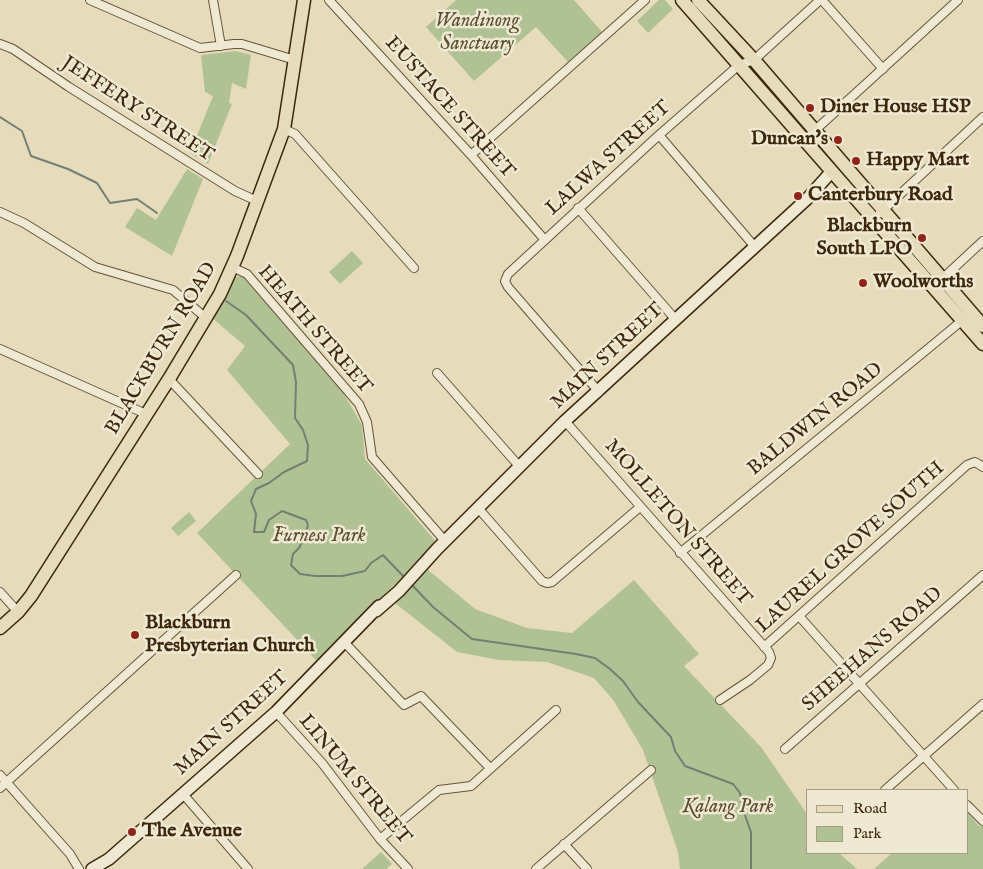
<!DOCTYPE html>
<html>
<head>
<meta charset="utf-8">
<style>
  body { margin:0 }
  #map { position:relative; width:983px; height:869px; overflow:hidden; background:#e6dcbc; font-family:"IM FELL English",serif }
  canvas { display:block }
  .legend { position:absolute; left:806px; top:789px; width:162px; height:65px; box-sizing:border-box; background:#efe8d3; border:1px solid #a79b83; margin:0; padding:6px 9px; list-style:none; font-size:15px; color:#3c270b }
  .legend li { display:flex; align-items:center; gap:10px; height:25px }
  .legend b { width:25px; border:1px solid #a79b83 }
</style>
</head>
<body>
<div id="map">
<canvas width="983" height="869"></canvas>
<ul class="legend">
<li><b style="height:6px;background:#e6dcbc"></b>Road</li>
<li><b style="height:14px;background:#b0c294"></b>Park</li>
</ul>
</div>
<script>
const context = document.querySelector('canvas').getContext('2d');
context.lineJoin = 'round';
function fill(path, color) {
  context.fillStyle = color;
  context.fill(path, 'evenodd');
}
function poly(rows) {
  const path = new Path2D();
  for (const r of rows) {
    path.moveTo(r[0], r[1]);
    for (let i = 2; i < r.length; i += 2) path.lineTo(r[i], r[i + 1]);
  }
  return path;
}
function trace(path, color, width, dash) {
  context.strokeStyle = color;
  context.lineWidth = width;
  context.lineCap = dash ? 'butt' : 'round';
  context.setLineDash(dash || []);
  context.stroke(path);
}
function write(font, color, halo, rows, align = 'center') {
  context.font = font + ' "IM FELL English",serif';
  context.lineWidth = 5;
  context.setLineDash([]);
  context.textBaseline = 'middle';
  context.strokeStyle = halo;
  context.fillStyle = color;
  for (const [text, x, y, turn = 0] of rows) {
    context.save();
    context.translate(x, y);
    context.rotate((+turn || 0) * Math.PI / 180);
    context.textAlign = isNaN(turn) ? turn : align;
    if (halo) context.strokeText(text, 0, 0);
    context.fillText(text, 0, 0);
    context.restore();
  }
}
fill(poly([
  [456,0,574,0,603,33,569,63,536,27,474,81,426,27],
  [659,0,665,0,673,9,648,33,637,21],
  [236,51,251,55,246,89,232,83,229,103,232,104,208,164,190,153,213,96,205,92,201,55],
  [187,169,203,179,172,256,125,227,137,208,156,220],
  [352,251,363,263,340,284,329,272],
  [242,276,341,389,362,425,365,459,437,543,317,661,197,533,290,444,227,370,245,346,211,317,236,277],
  [189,512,196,521,178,536,171,528],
  [427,569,475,609,527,628,572,633,634,580,699,654,684,666,761,747,807,814,807,853,839,853,857,869,680,869,678,852,643,750,614,701,594,678,547,662,499,660,457,652,395,603],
  [967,812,979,826,983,825,983,869,874,869,892,853,967,853],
  [381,852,392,864,386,869,362,869]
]), '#b0c294');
trace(poly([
  [0,117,22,131,31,156,68,169,97,183,110,203,137,199,157,213],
  [226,301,246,315,293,365,296,382,295,418,303,430,308,445,307,461,284,472,269,483,256,489,251,501,256,514,254,532,264,532,269,520,282,511,306,520,308,525,305,536,299,548,293,554,291,565,300,574,315,576,342,576,365,571,371,563,383,555,405,578],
  [412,585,433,607,472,639,576,654,595,658,610,669,623,681,638,702,671,737,675,751,685,766,733,784,740,793,743,810,751,832,751,869]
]), '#737f72', 2);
const street = poly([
  [90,0,200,48,234,44,242,44,295,60],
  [213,0,221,46],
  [329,0,471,155,544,239],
  [822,0,883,69],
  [0,44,13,49,69,87,235,191,257,201],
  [284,129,295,134,414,268],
  [812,133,958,0],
  [659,135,755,247],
  [471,155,645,0],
  [578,208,676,320],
  [0,212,24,223,95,267,173,290,206,318],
  [880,213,983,117],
  [232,267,247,274,359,404,367,422,372,457,445,541],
  [942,279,983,241],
  [0,349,146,414],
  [437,373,519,466],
  [169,379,258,474],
  [599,392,508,287,505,281,508,274,659,135,739,65,754,60,820,0],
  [565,421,769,652,771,658,768,665,750,680,720,700],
  [478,508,542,581,547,583,552,582,640,507],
  [680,553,964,319],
  [0,592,18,612],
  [799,616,954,790],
  [345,643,404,705,421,696,490,768],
  [764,647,967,465,975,462,983,467],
  [276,712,322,763,380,839,408,869],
  [785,749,983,575],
  [0,775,70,854,79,869],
  [0,788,236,575],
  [885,790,983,704],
  [183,794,248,869],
  [967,805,983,821],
  [380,839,439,790,471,786,556,710],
  [564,844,587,869],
  [536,869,651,770]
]);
const secondary = poly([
  [376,611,399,591,437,549,565,421,808,198,832,171],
  [92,869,109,859,276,712,379,606]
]);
const primary = poly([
  [682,0,983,344],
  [698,0,754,60,983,326],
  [0,628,18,612,31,596,169,379,220,294,237,256,284,129,304,0]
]);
trace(street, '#665437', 10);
trace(secondary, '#3c270b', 14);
trace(primary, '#3c270b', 15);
trace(street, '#efe8d3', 8);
trace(secondary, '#efe8d3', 11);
trace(primary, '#e6dcbc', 12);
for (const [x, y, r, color] of [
  [810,108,5,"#8f2418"],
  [838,140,5,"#8f2418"],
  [856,161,5,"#8f2418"],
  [798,196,5,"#8f2418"],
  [922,238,5,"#8f2418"],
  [863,283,5,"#8f2418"],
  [135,635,5,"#8f2418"],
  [132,832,5,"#8f2418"]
]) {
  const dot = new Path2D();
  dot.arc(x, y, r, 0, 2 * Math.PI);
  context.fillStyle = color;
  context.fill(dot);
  trace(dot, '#efe8d3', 2);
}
write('italic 20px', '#594e2d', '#efe8d3', [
  ["Wandinong",477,22],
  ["Sanctuary",477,45],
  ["Furness Park",319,537],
  ["Kalang Park",728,808]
]);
write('20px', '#3c270b', '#efe8d3', [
  ["EUSTACE STREET",449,108,48],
  ["JEFFERY STREET",137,110,33],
  ["LALWA STREET",609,159,-42],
  ["HEATH STREET",314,330,49],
  ["BLACKBURN ROAD",162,349,-59],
  ["MAIN STREET",608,357,-43],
  ["BALDWIN ROAD",816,420,-39],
  ["MOLLETON STREET",677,523,49],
  ["LAUREL GROVE SOUTH",851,548,-42],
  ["SHEEHANS ROAD",873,650,-41],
  ["MAIN STREET",232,724,-42],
  ["LINUM STREET",354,780,50]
]);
write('bold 20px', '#3c270b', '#efe8d3', [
  ["Diner House HSP",820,108],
  ["Duncan's",828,140,"right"],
  ["Happy Mart",866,161],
  ["Canterbury Road",808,196],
  ["Blackburn",912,227,"right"],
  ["South LPO",912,250,"right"],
  ["Woolworths",873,283],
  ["Blackburn",145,624],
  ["Presbyterian Church",145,647],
  ["The Avenue",142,832]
], 'left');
</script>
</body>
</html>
